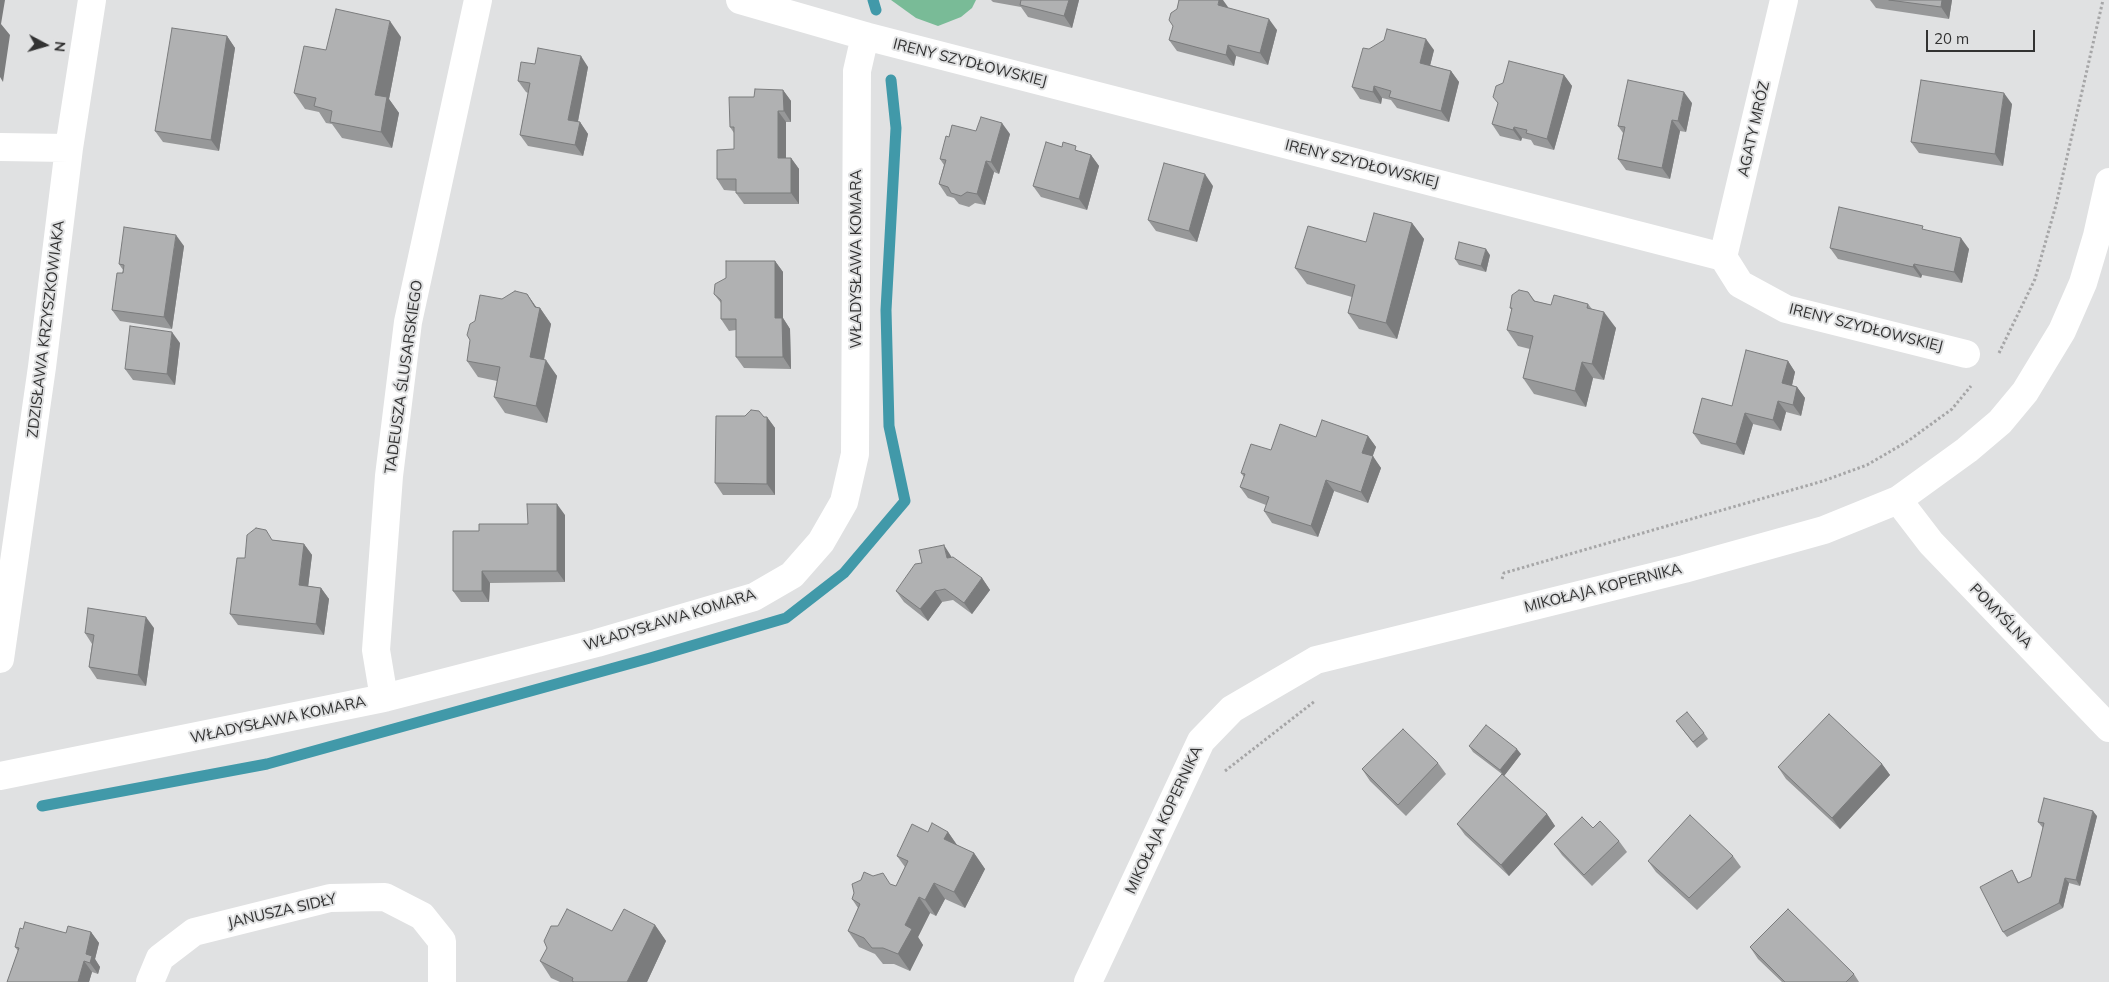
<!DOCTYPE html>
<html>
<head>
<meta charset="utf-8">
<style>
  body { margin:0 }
  #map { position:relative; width:2109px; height:982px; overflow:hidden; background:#e0e1e2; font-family:Mulish,sans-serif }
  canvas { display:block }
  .north { position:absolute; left:20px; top:20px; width:50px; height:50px; -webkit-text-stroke:4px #e0e1e2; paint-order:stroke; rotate:96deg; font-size:14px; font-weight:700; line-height:20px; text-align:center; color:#323232 }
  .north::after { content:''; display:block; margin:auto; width:18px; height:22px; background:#323232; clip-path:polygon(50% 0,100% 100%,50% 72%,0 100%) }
  .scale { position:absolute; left:1926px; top:30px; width:109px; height:22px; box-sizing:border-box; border:2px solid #323232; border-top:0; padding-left:6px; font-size:15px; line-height:18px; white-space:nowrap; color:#323232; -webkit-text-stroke:4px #e0e1e2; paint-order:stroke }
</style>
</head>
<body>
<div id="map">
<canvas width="2109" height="982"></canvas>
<div class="north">N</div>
<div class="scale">20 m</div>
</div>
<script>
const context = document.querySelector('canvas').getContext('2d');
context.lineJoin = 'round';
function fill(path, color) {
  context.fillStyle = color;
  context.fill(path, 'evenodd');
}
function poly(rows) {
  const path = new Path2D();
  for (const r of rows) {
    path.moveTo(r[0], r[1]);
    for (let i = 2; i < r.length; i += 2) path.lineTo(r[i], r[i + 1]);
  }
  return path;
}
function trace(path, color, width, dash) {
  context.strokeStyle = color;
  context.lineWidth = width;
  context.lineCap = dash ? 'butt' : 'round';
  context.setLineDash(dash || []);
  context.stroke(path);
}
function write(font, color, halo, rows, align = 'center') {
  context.font = font + ' Mulish,sans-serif';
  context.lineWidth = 4;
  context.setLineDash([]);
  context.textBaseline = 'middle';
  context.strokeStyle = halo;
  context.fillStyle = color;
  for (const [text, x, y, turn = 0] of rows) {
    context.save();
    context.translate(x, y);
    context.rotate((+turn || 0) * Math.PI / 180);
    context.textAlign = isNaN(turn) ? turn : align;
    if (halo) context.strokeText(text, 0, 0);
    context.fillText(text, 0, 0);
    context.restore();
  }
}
fill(poly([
  [891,0,976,0,972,8,961,17,938,26,916,18]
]), '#79bb97');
trace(poly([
  [873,0,876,10],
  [42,806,267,764,650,658,786,618,844,573,905,501,889,426,886,310,896,128,891,80]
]), '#4199a9', 11);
trace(poly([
  [1999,353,2035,279,2056,205,2103,0],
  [1502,579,1504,573,1823,481,1867,465,1908,441,1952,409,1971,386],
  [1225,771,1315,701]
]), '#a6a6a7', 3, [2.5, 2.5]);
trace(poly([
  [740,0,865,36,1723,257,1740,284,1786,309,1966,354],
  [0,147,69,148],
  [1723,257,1784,0],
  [1898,500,1931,543,2109,728],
  [0,659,42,367,69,148,92,0],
  [384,698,376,650,389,476,408,322,478,0],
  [0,776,384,698,597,643,754,597,792,575,821,542,844,502,855,454,857,71,865,36],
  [150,982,160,958,194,932,330,898,385,897,422,916,442,941,442,982]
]), '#fff', 28);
trace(poly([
  [1088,982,1201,741,1232,709,1316,660,1684,569,1824,530,1898,500,1967,450,2000,422,2025,392,2062,331,2083,283,2097,236,2109,182]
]), '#fff', 28);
fill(poly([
  [991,0,1079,0,1072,28,1028,17,1021,7,993,2],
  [1870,0,1952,0,1949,19,1876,8],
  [1228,7,1228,8,1277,30,1268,65,1236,56,1234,66,1177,51,1169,40],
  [227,36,235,48,219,151,163,142,155,131],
  [401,37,389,99,399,113,392,148,342,138,332,124,326,123,319,112,305,109,294,93,326,50],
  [1369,49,1434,50,1430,65,1451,71,1459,82,1449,122,1397,108,1391,100,1382,98,1381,104,1360,99,1352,87],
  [535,64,588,67,578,122,580,122,588,134,583,156,528,146,520,135,528,93,526,92,518,81],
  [1564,75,1572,86,1554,150,1534,145,1531,140,1522,138,1521,141,1500,136,1492,124],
  [783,90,791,101,791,122,786,122,786,158,791,158,799,169,799,204,744,204,736,193,736,191,724,190,717,179,734,149,734,133,730,127,754,97],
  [1692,103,1686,132,1680,131,1670,179,1626,170,1618,159,1623,133,1618,126],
  [2012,104,2003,166,1919,153,1911,142],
  [976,131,1010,134,999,174,994,172,985,205,975,203,969,207,959,204,954,198,947,196,939,184,944,165,940,159],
  [1080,151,1091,155,1099,166,1087,210,1041,197,1033,186],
  [1213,186,1197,242,1156,231,1148,220],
  [1412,223,1424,239,1397,339,1359,329,1348,313,1352,297,1307,284,1295,268,1366,242],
  [1925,230,1969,249,1962,283,1922,275,1921,278,1838,259,1830,248],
  [184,246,172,329,120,321,112,310,123,270,119,264],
  [1490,255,1486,272,1459,265,1455,259],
  [775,261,783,272,783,318,790,329,791,369,744,368,736,357,736,330,729,331,721,319,721,303,714,294],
  [1528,292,1535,301,1551,305,1588,304,1592,309,1616,328,1604,380,1593,378,1586,407,1534,394,1523,378,1530,349,1518,346,1507,330,1512,310,1510,308],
  [527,294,536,307,540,308,551,324,544,360,557,376,547,423,505,413,494,397,497,381,478,377,467,361,475,321,502,299],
  [180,343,175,385,133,380,125,369],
  [1788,361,1795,372,1792,385,1797,387,1805,398,1801,416,1786,412,1781,431,1753,424,1744,455,1701,444,1693,433,1732,406],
  [764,417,767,417,775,428,775,495,723,495,715,483],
  [1368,436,1376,447,1372,456,1381,468,1368,503,1334,491,1318,537,1272,523,1264,511,1266,505,1248,498,1240,487,1244,477,1241,473,1271,450,1316,437],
  [565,515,565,582,490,583,489,602,461,602,453,591,479,531,528,524],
  [273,540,304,544,312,555,308,586,321,588,329,599,324,635,238,625,230,614,245,558],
  [952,557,982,578,990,590,972,614,953,600,942,602,928,621,904,602,896,591],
  [154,628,146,686,97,679,89,667,92,644,85,633],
  [1676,721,1704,733,1708,739,1697,748],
  [1469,746,1521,754,1504,776,1547,814,1555,826,1509,876,1465,835,1457,824,1502,774,1473,752],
  [1438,763,1446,774,1406,816,1370,781,1362,769],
  [1882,764,1890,775,1840,829,1786,779,1778,767],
  [2097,816,2080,886,2069,883,2063,908,2007,937,2003,932,2012,870,2019,883,2031,877,2043,828,2038,822],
  [1593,828,1619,841,1627,852,1592,886,1562,855,1554,844],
  [928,832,948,832,957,845,974,853,985,869,965,908,945,899,936,916,930,913,918,937,923,945,910,971,894,964,883,964,875,954,859,947,848,931,858,908,852,899,890,884,896,886,905,867,897,856],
  [1733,856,1741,867,1697,910,1656,872,1648,861],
  [655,925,666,941,647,982,560,982,551,978,540,961,612,931],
  [91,932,99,943,95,959,100,967,98,974,92,972,89,982,7,982,18,951,15,947,66,933],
  [1750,947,1854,974,1859,982,1782,982,1758,959]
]), '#979899');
fill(poly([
  [0,0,5,0,1,24,10,35,3,82,0,77],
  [1069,0,1079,0,1072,28,1064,16],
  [1219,0,1223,0,1228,7,1226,16,1218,5],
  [1942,0,1952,0,1949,19,1941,7],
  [1269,19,1277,30,1268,65,1260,53],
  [390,21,401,37,389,99,399,113,392,148,381,132,375,95],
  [227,36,235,48,219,151,211,140],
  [1426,39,1434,50,1428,74,1420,63],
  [1228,45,1236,56,1234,66,1226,55],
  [581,56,588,67,576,131,568,120],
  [1451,71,1459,82,1449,122,1441,111],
  [1564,75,1572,86,1554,150,1547,139],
  [1374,86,1382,98,1381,104,1373,92],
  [783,90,791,101,791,122,784,111],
  [1684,92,1692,103,1686,132,1678,121],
  [2004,93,2012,104,2003,166,1995,154],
  [778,111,786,122,786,169,778,158],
  [1672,120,1680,131,1670,179,1662,168],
  [580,122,588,134,583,156,575,145],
  [1002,123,1010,134,999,174,991,162],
  [1514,127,1522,138,1521,141,1513,130],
  [1091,155,1099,166,1087,210,1079,199],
  [791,158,799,169,799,204,791,193],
  [986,161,994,172,985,205,977,194],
  [1205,174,1213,186,1197,242,1189,231],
  [1412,223,1424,239,1397,339,1386,323],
  [176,235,184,246,172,329,164,317],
  [1961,238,1969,249,1962,283,1954,272],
  [1486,249,1490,255,1486,272,1481,266],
  [775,261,783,272,783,318,790,329,791,369,783,357,775,318],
  [1914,264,1922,275,1921,278,1913,267],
  [527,294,539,311,540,308,551,324,541,373,530,357],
  [1604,312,1616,328,1604,380,1592,364],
  [172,332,180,343,175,385,167,374],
  [546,360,557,376,547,423,536,406],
  [1788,361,1795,372,1790,394,1782,383],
  [1582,362,1593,378,1586,407,1575,391],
  [1797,387,1805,398,1801,416,1793,405],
  [1778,401,1786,412,1781,431,1773,420],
  [1745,413,1753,424,1744,455,1736,444],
  [767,417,775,428,775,495,767,484],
  [1368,436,1376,447,1370,464,1362,453],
  [1373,456,1381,468,1368,503,1361,492],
  [1326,480,1334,491,1318,537,1311,526],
  [557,504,565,515,565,582,557,571],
  [304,544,312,555,307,596,299,585],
  [944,545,951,556,954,569,947,558],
  [482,571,490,583,489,602,482,591],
  [982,578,990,590,972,614,964,603],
  [321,588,329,599,324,635,316,624],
  [935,591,942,602,928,621,920,609],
  [146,617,154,628,146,686,138,675],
  [1517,749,1521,754,1504,776,1500,770],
  [1882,764,1890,775,1840,829,1832,818],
  [2093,811,2097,816,2080,886,2076,880],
  [1547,814,1555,826,1509,876,1501,865],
  [948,832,959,848,944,839],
  [974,853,985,869,965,908,954,892],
  [2065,878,2069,883,2063,908,2059,903],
  [934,883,945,899,936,916,925,900],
  [919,897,930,913,918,937,923,945,910,971,898,954,905,925],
  [655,925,666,941,647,982,627,982],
  [91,932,99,943,95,959,100,967,98,974,90,963,86,954],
  [84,961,92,972,89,982,78,982]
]), '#7b7c7d');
const building = poly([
  [1021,0,1069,0,1064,16,1020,5,1021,0],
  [1179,0,1219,0,1218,5,1269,19,1260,53,1228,45,1226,55,1169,40,1173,26,1169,20,1171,13,1177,9,1179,0],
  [1889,0,1942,0,1941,7,1889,0],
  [336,9,390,21,375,95,387,97,381,132,330,122,332,111,314,106,316,98,294,93,304,46,326,50,336,9],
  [172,28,227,36,211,140,155,131,172,28],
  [1387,29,1426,39,1420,63,1451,71,1441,111,1389,97,1391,91,1374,86,1373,92,1352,87,1363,48,1369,49,1384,40,1387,29],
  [538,48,581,56,568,120,580,122,575,145,520,135,530,83,518,81,521,62,535,64,538,48],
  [1509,61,1564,75,1547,139,1526,133,1527,130,1514,127,1513,130,1492,124,1498,103,1493,97,1496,86,1503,83,1509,61],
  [1628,80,1684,92,1678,121,1672,120,1662,168,1618,159,1625,127,1618,126,1628,80],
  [1921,80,2004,93,1995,154,1911,142,1921,80],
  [755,89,783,90,784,111,778,111,778,158,791,158,791,193,736,193,736,179,717,179,717,150,734,149,734,127,730,127,729,97,754,97,755,89],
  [981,117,1002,123,991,162,986,161,977,194,967,192,961,196,951,193,948,187,939,184,946,160,940,159,946,136,949,137,952,125,976,131,981,117],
  [1046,142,1062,147,1063,142,1076,146,1075,150,1091,155,1079,199,1033,186,1046,142],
  [1164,163,1205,174,1189,231,1148,220,1164,163],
  [1839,207,1923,226,1922,229,1961,238,1954,272,1914,264,1913,267,1830,248,1839,207],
  [1374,213,1412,223,1386,323,1348,313,1355,285,1295,268,1308,226,1366,242,1374,213],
  [124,227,176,235,164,317,112,310,117,273,123,273,124,265,119,264,124,227],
  [1459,242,1486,249,1481,266,1455,259,1459,242],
  [726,261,775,261,775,318,782,318,783,357,736,357,736,319,721,319,721,300,714,294,715,284,726,278,726,261],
  [1519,290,1528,292,1534,301,1551,305,1554,295,1588,304,1587,308,1604,312,1592,364,1582,362,1575,391,1523,378,1533,336,1507,330,1512,308,1510,308,1512,295,1519,290],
  [515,291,527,294,535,307,540,308,530,357,546,360,536,406,494,397,500,367,467,361,470,340,467,335,470,324,475,321,480,295,502,299,515,291],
  [130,326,172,332,167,374,125,369,130,326],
  [1746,350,1788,361,1782,383,1797,387,1793,405,1778,401,1773,420,1745,413,1736,444,1693,433,1702,398,1732,406,1746,350],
  [751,410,759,411,764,417,767,417,767,484,715,483,716,416,745,416,751,410],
  [1322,420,1368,436,1362,453,1373,456,1361,492,1326,480,1311,526,1264,511,1269,497,1240,487,1245,474,1241,473,1251,444,1271,450,1280,424,1316,437,1322,420],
  [527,504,557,504,557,571,482,571,482,591,453,591,453,531,479,531,479,524,528,524,527,504],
  [256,528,266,530,272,540,304,544,299,585,321,588,316,624,230,614,237,558,245,558,247,535,256,528],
  [944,545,947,558,953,557,982,578,964,603,945,589,935,591,920,609,896,591,915,564,922,563,919,550,944,545],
  [88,608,146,617,138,675,89,667,94,635,85,633,88,608],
  [1687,712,1704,733,1693,742,1676,721,1687,712],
  [1829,714,1882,764,1832,818,1778,767,1829,714],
  [1486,725,1517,749,1500,770,1469,746,1486,725],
  [1403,729,1438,763,1398,805,1362,769,1403,729],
  [1502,774,1547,814,1501,865,1457,824,1502,774],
  [2044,798,2093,811,2076,880,2065,878,2059,903,2003,932,1980,887,2012,870,2018,883,2031,877,2044,823,2038,822,2044,798],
  [1690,815,1733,856,1689,898,1648,861,1690,815],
  [1582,817,1593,828,1600,821,1619,841,1584,875,1554,844,1582,817],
  [932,823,948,832,944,839,974,853,954,892,934,883,925,900,919,897,905,925,912,929,898,954,883,948,872,948,864,938,848,931,860,904,852,899,854,893,852,884,861,880,864,872,873,876,883,873,890,884,896,886,908,861,897,856,912,824,928,832,932,823],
  [567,909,612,931,624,909,655,925,627,982,574,982,572,981,573,978,540,961,547,948,544,941,551,926,558,926,567,909],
  [1788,909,1854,974,1846,982,1785,982,1750,947,1788,909],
  [25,922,66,933,68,926,91,932,86,954,92,956,90,963,84,961,78,982,7,982,19,948,15,947,20,928,23,929,25,922]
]);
fill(building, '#b0b1b2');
trace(building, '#7b7c7d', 1);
write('15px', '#323232', '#e0e1e2', [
  ["IRENY SZYDŁOWSKIEJ",970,63,14],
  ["AGATY MRÓZ",1754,129,-77],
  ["IRENY SZYDŁOWSKIEJ",1362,164,14],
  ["WŁADYSŁAWA KOMARA",856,259,-90],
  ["IRENY SZYDŁOWSKIEJ",1866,328,14],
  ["ZDZISŁAWA KRZYSZKOWIAKA",46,329,-83],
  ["TADEUSZA ŚLUSARSKIEGO",404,377,-82],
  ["MIKOŁAJA KOPERNIKA",1603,588,-14],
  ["POMYŚLNA",2001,616,46],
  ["WŁADYSŁAWA KOMARA",670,620,-17],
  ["WŁADYSŁAWA KOMARA",278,720,-12],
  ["MIKOŁAJA KOPERNIKA",1164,820,-65],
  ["JANUSZA SIDŁY",282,911,-13]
]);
</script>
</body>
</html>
